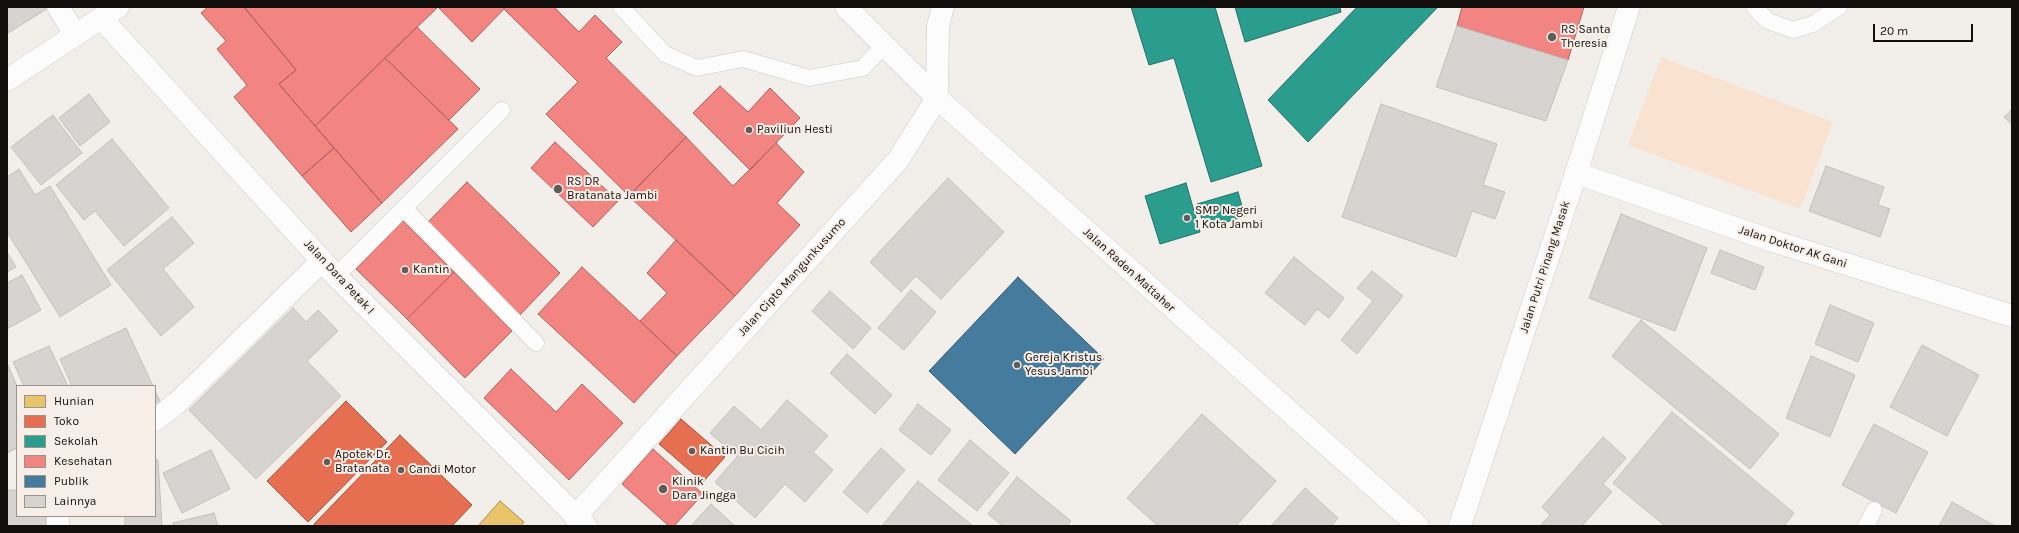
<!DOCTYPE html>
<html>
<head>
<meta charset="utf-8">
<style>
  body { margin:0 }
  #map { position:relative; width:2019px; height:533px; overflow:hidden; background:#f2eeea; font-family:Karla,sans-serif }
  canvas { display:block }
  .frame { position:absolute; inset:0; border:8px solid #110e0c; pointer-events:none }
  .legend { position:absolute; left:16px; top:385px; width:140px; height:132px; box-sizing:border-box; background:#f6eee7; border:1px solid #9a948f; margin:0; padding:5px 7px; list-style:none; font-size:12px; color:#110e0c }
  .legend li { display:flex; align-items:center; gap:8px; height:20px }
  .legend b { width:20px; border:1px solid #9a948f }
  .scale { position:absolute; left:1873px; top:24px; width:100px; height:18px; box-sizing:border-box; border:2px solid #110e0c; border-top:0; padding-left:5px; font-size:12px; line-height:14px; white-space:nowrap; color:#110e0c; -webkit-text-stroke:3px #f6eee7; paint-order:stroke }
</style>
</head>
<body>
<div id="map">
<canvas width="2019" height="533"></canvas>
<div class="frame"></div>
<ul class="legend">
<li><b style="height:11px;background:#e9c46a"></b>Hunian</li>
<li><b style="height:11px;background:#e76f51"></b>Toko</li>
<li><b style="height:11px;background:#2a9d8f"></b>Sekolah</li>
<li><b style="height:11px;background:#f28482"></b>Kesehatan</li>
<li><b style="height:11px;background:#457b9d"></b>Publik</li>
<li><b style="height:11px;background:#d6d3d0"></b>Lainnya</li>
</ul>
<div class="scale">20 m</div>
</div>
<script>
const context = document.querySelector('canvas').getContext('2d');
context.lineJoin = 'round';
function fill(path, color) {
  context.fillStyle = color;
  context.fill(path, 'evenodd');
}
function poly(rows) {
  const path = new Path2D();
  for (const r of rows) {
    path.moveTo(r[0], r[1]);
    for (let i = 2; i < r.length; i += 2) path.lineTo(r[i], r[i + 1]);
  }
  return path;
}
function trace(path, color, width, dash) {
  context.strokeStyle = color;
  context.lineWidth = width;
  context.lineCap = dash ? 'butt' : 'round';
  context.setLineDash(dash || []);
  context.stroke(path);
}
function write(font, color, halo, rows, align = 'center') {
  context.font = font + ' Karla,sans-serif';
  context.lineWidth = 4;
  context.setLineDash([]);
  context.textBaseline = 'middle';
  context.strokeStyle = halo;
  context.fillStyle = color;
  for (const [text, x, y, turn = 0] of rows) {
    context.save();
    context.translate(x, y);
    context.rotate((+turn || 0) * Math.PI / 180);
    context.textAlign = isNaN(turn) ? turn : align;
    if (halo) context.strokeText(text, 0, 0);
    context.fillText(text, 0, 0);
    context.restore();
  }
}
fill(poly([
  [1661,57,1833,122,1800,209,1628,145]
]), '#f9e2d0');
const homes = poly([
  [500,501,524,522,521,526,478,526,500,501]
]);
fill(homes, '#e9c46a');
trace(homes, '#a88d4e', 1);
const shops = poly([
  [346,401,387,442,308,522,267,481,346,401],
  [681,419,725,457,703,482,659,444,681,419],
  [400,435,472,505,452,526,315,526,314,524,400,435]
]);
fill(shops, '#e76f51');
trace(shops, '#a7523c', 1);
const schools = poly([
  [1131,7,1215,7,1262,166,1211,182,1174,58,1149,65,1131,7],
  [1235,7,1340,7,1341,12,1245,42,1235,7],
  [1357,7,1438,7,1308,142,1268,100,1357,7],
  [1186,183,1200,232,1160,244,1145,196,1186,183],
  [1238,192,1245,216,1205,229,1197,204,1238,192]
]);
fill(schools, '#2a9d8f');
trace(schools, '#227268', 1);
const health = poly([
  [208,7,244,7,296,70,279,84,334,148,302,176,234,97,247,85,217,49,226,41,201,13,208,7],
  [244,7,438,7,315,126,279,84,296,70,244,7],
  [438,7,554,7,579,32,595,15,622,42,606,58,686,137,629,196,546,114,578,82,504,9,472,42,438,7],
  [1462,7,1584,7,1568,60,1457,26,1462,7],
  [417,27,480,89,449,120,385,58,417,27],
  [385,58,458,129,382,203,315,126,385,58],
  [720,86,748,112,770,88,800,118,750,170,693,113,720,86],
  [686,137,733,186,776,143,804,172,777,203,800,225,735,296,629,196,686,137],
  [555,142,618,201,593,227,531,168,555,142],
  [334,148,382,203,351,232,302,176,334,148],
  [467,182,560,273,519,316,427,223,467,182],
  [403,221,454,272,407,319,356,269,403,221],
  [676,240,735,296,677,356,640,321,667,293,647,273,676,240],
  [582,267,677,356,634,403,538,314,582,267],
  [454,272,512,331,465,378,407,319,454,272],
  [511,369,556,412,582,384,623,423,569,480,484,398,511,369],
  [653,449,703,494,674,526,669,526,622,484,653,449]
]);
fill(health, '#f28482');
trace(health, '#ae615f', 1);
const public = poly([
  [1018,277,1104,359,1015,454,929,371,1018,277]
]);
fill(public, '#457b9d');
trace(public, '#355a72', 1);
const building = poly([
  [7,7,50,7,8,33,7,7],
  [1457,26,1568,60,1546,121,1436,87,1457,26],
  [89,94,110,122,80,146,59,118,89,94],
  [1381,104,1497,144,1483,185,1505,192,1495,219,1472,211,1456,257,1342,217,1381,104],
  [2012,109,2012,125,2004,117,2012,109],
  [53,115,82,153,41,185,11,147,53,115],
  [112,139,169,208,124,246,95,211,84,220,56,185,112,139],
  [1826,166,1884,187,1878,205,1890,209,1880,237,1809,211,1826,166],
  [19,169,35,195,50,186,111,285,60,317,7,232,7,177,19,169],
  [948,178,1004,232,941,299,916,276,901,292,870,262,948,178],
  [1621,214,1707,248,1675,331,1589,298,1621,214],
  [172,217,194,243,163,269,194,307,161,336,107,270,172,217],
  [1720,250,1764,267,1755,290,1711,273,1720,250],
  [7,252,16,267,7,272,7,252],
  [1294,257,1344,298,1329,318,1317,309,1305,325,1265,293,1294,257],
  [1372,271,1403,296,1357,354,1341,340,1373,301,1357,288,1372,271],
  [22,275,41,310,7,329,7,283,22,275],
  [911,290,936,312,904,350,878,328,911,290],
  [830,291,871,328,853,349,812,311,830,291],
  [1830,305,1874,323,1858,362,1815,344,1830,305],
  [293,308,306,322,318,310,338,331,307,361,341,396,256,479,189,410,293,308],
  [1641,320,1779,434,1750,469,1612,356,1641,320],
  [126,328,153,386,72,386,60,359,126,328],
  [1922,345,1979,375,1947,436,1890,407,1922,345],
  [49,346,68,386,24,386,13,362,49,346],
  [847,354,892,395,875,414,830,373,847,354],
  [1811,356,1855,375,1830,437,1786,418,1811,356],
  [7,363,17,386,17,448,7,453,7,363],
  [155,391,161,403,155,406,155,391],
  [787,400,828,436,813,452,833,470,805,502,785,484,755,518,715,482,737,457,710,433,734,406,761,430,787,400],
  [918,404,951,430,931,455,899,430,918,404],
  [1672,412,1794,513,1784,526,1665,526,1613,483,1672,412],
  [1202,414,1276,481,1236,526,1158,526,1127,498,1202,414],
  [1874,424,1928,452,1896,513,1842,485,1874,424],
  [1603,437,1626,458,1603,484,1612,492,1582,526,1540,526,1550,515,1542,507,1603,437],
  [970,440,1009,473,977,511,938,480,970,440],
  [881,448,905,470,867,513,843,492,881,448],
  [211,450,230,489,182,513,163,473,211,450],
  [155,460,158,460,162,526,125,526,125,516,155,516,155,460],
  [1017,477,1071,521,1067,526,1003,526,988,514,1017,477],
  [918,481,973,526,882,526,918,481],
  [1305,488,1338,518,1331,526,1271,526,1305,488],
  [7,490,17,490,17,516,51,516,52,526,7,526,7,490],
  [1952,502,1995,526,1939,526,1952,502],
  [711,504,735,526,691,526,711,504],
  [214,513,218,526,173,526,173,523,214,513]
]);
fill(building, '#d6d3d0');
trace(building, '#c3c0bd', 1);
const lane = poly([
  [621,7,665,54,697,68,743,59,809,78,863,68,884,45],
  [1754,7,1768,21,1793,30,1813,24,1839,7],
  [404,208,536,343],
  [336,276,502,110],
  [1866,526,1874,510]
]);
const street = poly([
  [58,7,75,34],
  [102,19,336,276,586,526],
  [1576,173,1773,241,2012,316],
  [155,420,177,403,322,261],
  [575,517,898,160,937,98,938,26,943,7],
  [58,526,58,516],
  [1460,526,1576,173,1629,7]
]);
const secondary = poly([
  [846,7,937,98,1418,526],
  [7,80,118,7]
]);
trace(lane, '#ccc9c6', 17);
trace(street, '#ccc9c6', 23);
trace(secondary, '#ccc9c6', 23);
trace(lane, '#fdfcfc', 16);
trace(street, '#fdfcfc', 22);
trace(secondary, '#fdfcfc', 22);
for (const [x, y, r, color] of [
  [1552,37,5,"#605c5a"],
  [749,130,4,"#605c5a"],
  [558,189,5,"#605c5a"],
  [1187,218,4,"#605c5a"],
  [405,270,4,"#605c5a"],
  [1017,365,4,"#605c5a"],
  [692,451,4,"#605c5a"],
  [327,462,4,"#605c5a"],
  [401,470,4,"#605c5a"],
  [663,489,5,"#605c5a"]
]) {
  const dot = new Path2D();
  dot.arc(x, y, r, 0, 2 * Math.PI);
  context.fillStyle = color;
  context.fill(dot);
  trace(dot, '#f6eee7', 1.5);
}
write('12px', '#110e0c', '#f6eee7', [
  ["RS Santa",1561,30],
  ["Theresia",1561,44],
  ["Paviliun Hesti",757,130],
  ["RS DR",567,182],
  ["Bratanata Jambi",567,196],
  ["SMP Negeri",1195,211],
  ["1 Kota Jambi",1195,225],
  ["Kantin",413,270],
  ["Gereja Kristus",1025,358],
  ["Yesus Jambi",1025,372],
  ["Kantin Bu Cicih",700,451],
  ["Apotek Dr.",335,455],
  ["Bratanata",335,469],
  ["Candi Motor",409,470],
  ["Klinik",672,482],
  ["Dara Jingga",672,496]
], 'left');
write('12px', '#110e0c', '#f6eee7', [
  ["Jalan Doktor AK Gani",1793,247,18],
  ["Jalan Putri Pinang Masak",1545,267,-72],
  ["Jalan Raden Mattaher",1129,270,42],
  ["Jalan Dara Petak I",339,277,47],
  ["Jalan Cipto Mangunkusumo",792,277,-48]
]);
</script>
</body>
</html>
